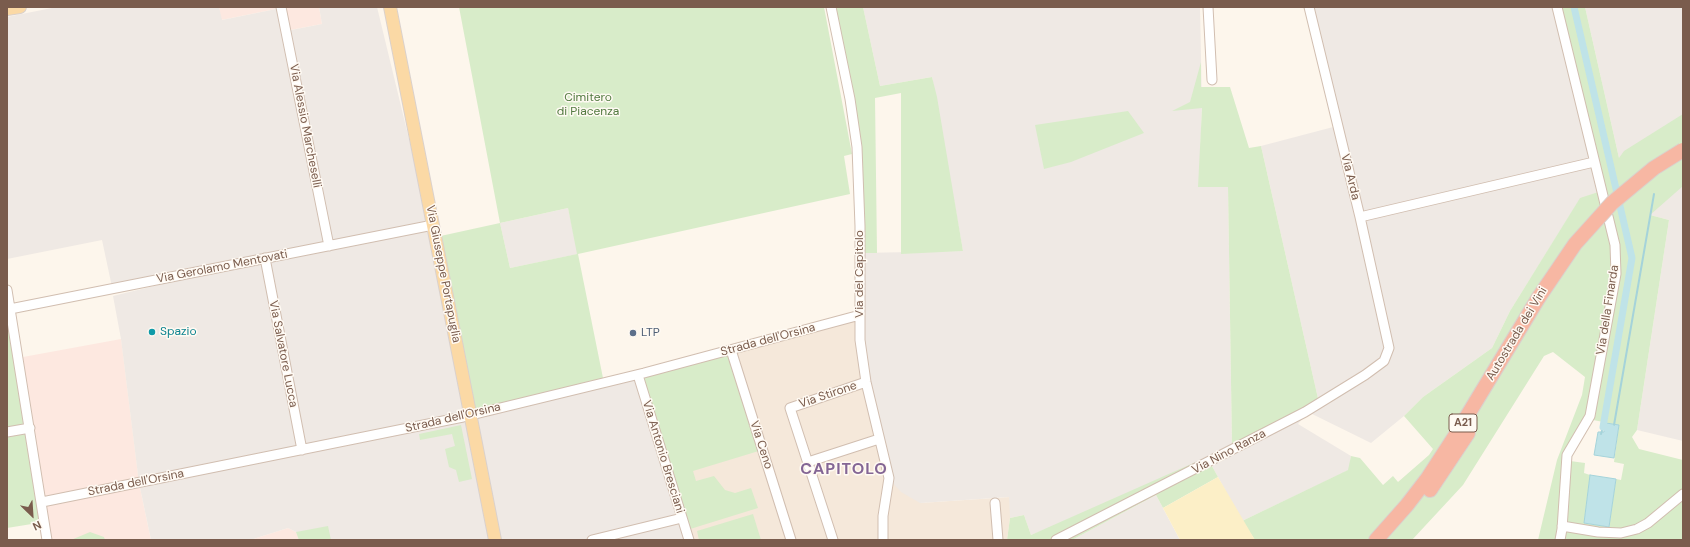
<!DOCTYPE html>
<html>
<head>
<meta charset="utf-8">
<style>
  body { margin:0 }
  #map { position:relative; width:1690px; height:547px; overflow:hidden; background:#fdf6ec; font-family:"DM Sans",sans-serif }
  canvas { display:block }
  .frame { position:absolute; inset:0; border:8px solid #7a5c4d; pointer-events:none }
  .north { position:absolute; left:12px; top:495px; width:40px; height:40px; -webkit-text-stroke:3px #fffaf3; paint-order:stroke; rotate:155deg; font-size:11px; font-weight:700; line-height:16px; text-align:center; color:#7a5c4d }
  .north::after { content:''; display:block; margin:auto; width:14px; height:18px; background:#7a5c4d; clip-path:polygon(50% 0,100% 100%,50% 72%,0 100%) }
</style>
</head>
<body>
<div id="map">
<canvas width="1690" height="547"></canvas>
<div class="frame"></div>
<div class="north">N</div>
</div>
<script>
const context = document.querySelector('canvas').getContext('2d');
context.lineJoin = 'round';
function fill(path, color) {
  context.fillStyle = color;
  context.fill(path, 'evenodd');
}
function poly(rows) {
  const path = new Path2D();
  for (const r of rows) {
    path.moveTo(r[0], r[1]);
    for (let i = 2; i < r.length; i += 2) path.lineTo(r[i], r[i + 1]);
  }
  return path;
}
function trace(path, color, width, dash) {
  context.strokeStyle = color;
  context.lineWidth = width;
  context.lineCap = dash ? 'butt' : 'round';
  context.setLineDash(dash || []);
  context.stroke(path);
}
function write(font, color, halo, rows, align = 'center') {
  context.font = font + ' "DM Sans",sans-serif';
  context.lineWidth = 3;
  context.setLineDash([]);
  context.textBaseline = 'middle';
  context.strokeStyle = halo;
  context.fillStyle = color;
  for (const [text, x, y, turn = 0] of rows) {
    context.save();
    context.translate(x, y);
    context.rotate((+turn || 0) * Math.PI / 180);
    context.textAlign = isNaN(turn) ? turn : align;
    if (halo) context.strokeText(text, 0, 0);
    context.fillText(text, 0, 0);
    context.restore();
  }
}
fill(poly([
  [860,315,920,503,1010,497,1010,518,1007,540,690,540,638,374]
]), '#f5e8da');
fill(poly([
  [219,7,319,7,322,24,285,31,281,8,221,20],
  [121,339,139,483,151,540,47,540,23,357],
  [288,528,296,532,299,540,250,540]
]), '#fde8e0');
fill(poly([
  [57,7,219,7,222,20,281,8,286,31,322,24,319,7,377,7,430,226,466,416,638,374,690,540,299,540,296,532,288,528,250,540,151,540,139,483,121,339,113,296,265,259,112,287,102,240,7,259,7,17],
  [863,7,1200,7,1202,107,1199,187,1228,187,1232,446,1319,403,1261,146,1337,126,1308,7,1554,7,1598,192,1580,199,1510,311,1492,348,1423,397,1404,416,1371,443,1308,412,1298,424,1351,456,1349,470,1242,521,1207,457,1103,506,1031,535,1024,515,1010,518,1009,497,920,503,901,492,888,478,866,381,860,253,963,251,932,77,880,86],
  [1585,7,1683,7,1683,441,1637,430,1669,220,1642,213,1624,180],
  [568,208,578,254,510,268,500,223],
  [1156,495,1180,540,1072,540]
]), '#efe9e4');
fill(poly([
  [459,7,824,7,852,154,844,156,850,194,578,254,604,383,471,415,436,237,500,223],
  [568,208,577,254,510,268,500,223],
  [835,7,863,7,880,86,932,77,937,97,963,251,901,254,901,93,875,98,877,253,860,253,852,101],
  [1554,7,1585,7,1619,158,1624,151,1683,114,1683,186,1650,215,1669,220,1637,430,1632,437,1639,449,1683,460,1683,540,1538,540,1557,460,1582,395,1585,377,1553,352,1544,356,1463,485,1412,540,1255,540,1242,521,1348,470,1351,456,1360,458,1383,485,1393,476,1398,482,1429,455,1433,449,1404,416,1423,397,1492,348,1510,311,1580,198,1598,192],
  [1593,420,1619,425,1614,462,1624,464,1621,480,1616,479,1609,527,1584,523,1590,475,1584,473,1585,463,1570,461,1570,455],
  [1201,62,1201,87,1230,87,1249,148,1261,146,1319,403,1232,446,1228,187,1198,187,1202,108,1172,111,1190,102],
  [1128,111,1144,133,1071,162,1044,169,1035,125],
  [7,293,44,522,7,528],
  [731,350,762,450,693,471,696,481,714,476,725,490,735,493,751,488,758,508,687,530,638,375],
  [461,425,472,479,459,482,456,470,449,467,445,449,455,446,452,434,420,440,419,434],
  [1207,457,1218,477,1163,508,1156,495,1072,540,1007,540,1010,518,1024,515,1031,535],
  [753,514,761,540,699,540,697,531],
  [328,526,331,540,299,540,296,532],
  [90,532,104,537,105,540,71,540]
]), '#d8ecc9');
fill(poly([
  [1218,477,1255,540,1180,540,1163,508]
]), '#fcefc7');
const water = poly([
  [1606,423,1619,425,1614,458,1594,455,1598,432,1604,432,1606,423],
  [1590,475,1616,479,1609,527,1584,523,1590,475]
]);
fill(water, '#bfe3e8');
trace(water, '#a5d3da', 1);
trace(poly([
  [1614,425,1654,194],
  [1601,434,1603,427]
]), '#a5d3da', 2);
trace(poly([
  [1574,7,1632,258,1603,427,1613,429]
]), '#bfe3e8', 7);
const minor = poly([
  [281,7,329,246],
  [831,7,850,99,857,147,860,226,860,340,866,382,889,478,883,516,883,540],
  [1208,7,1212,80],
  [1557,7,1615,245,1616,274,1590,416,1567,455,1562,529,1560,540],
  [1360,217,1594,162],
  [265,258,302,450],
  [7,290,47,540],
  [10,309,433,225],
  [731,350,791,540],
  [638,375,689,540],
  [7,432,30,428],
  [808,462,879,439],
  [42,502,463,417,644,373,860,315],
  [995,503,998,540],
  [1562,526,1598,532,1621,533,1637,529,1648,523,1683,494],
  [592,540,682,518],
  [833,540,790,408,866,382],
  [1056,540,1305,412,1365,375,1384,361,1389,348,1360,217,1309,7]
]);
const major = poly([
  [390,7,495,540],
  [7,9,20,7]
]);
const highway = poly([
  [1430,490,1468,433],
  [1376,540,1407,505,1427,479,1455,436,1539,297]
]);
trace(minor, '#d1beb0', 11);
trace(major, '#dad1cd', 14);
trace(highway, '#dad1cd', 16);
trace(minor, '#fff', 9);
trace(major, '#fbd9a5', 12);
trace(highway, '#f7b7a3', 14);
const highwayBridge = poly([
  [1539,297,1575,244,1612,203,1654,168,1683,150]
]);
trace(highwayBridge, '#dad1cd', 16, []);
trace(highwayBridge, '#f7b7a3', 14);
for (const [x, y, r, color] of [
  [152,332,4,"#0f9aa8"],
  [633,333,4,"#5c6f8a"]
]) {
  const dot = new Path2D();
  dot.arc(x, y, r, 0, 2 * Math.PI);
  context.fillStyle = color;
  context.fill(dot);
  trace(dot, '#fffaf3', 1.5);
}
for (const [x, y, w] of [
  [1463,423,28]
]) {
  const box = new Path2D();
  box.roundRect(x - w / 2, y - 9, w, 18, 3);
  context.fillStyle = '#fffaf3';
  context.fill(box);
  trace(box, '#7a5c4d', 1);
}
write('bold 11px', '#7a5c4d', null, [
  ["A21",1463,423]
]);
write('12px', '#537a41', '#fffaf3', [
  ["Cimitero",588,98],
  ["di Piacenza",588,112]
]);
write('12px', '#7a5c4d', '#fffaf3', [
  ["Via Alessio Marcheselli",305,126,79],
  ["Via Arda",1350,177,76],
  ["Via Gerolamo Mentovati",222,267,-11],
  ["Via Giuseppe Portapuglia",443,274,79],
  ["Via del Capitolo",860,274,-90],
  ["Via della Finarda",1608,310,-81],
  ["Autostrada dei Vini",1517,334,-59],
  ["Strada dell'Orsina",768,340,-15],
  ["Via Salvatore Lucca",283,354,79],
  ["Via Stirone",828,395,-19],
  ["Strada dell'Orsina",453,418,-13],
  ["Via Ceno",761,445,72],
  ["Via Nino Ranza",1229,452,-28],
  ["Via Antonio Bresciani",663,457,73],
  ["Strada dell'Orsina",136,483,-11]
]);
write('12px', '#0d838f', '#fffaf3', [
  ["Spazio",160,332]
], 'left');
write('12px', '#4e5e75', '#fffaf3', [
  ["LTP",641,333]
], 'left');
context.letterSpacing = '1px';
write('bold 16px', '#846695', '#fffaf3', [
  ["CAPITOLO",844,470]
]);
context.letterSpacing = '0px';
</script>
</body>
</html>
